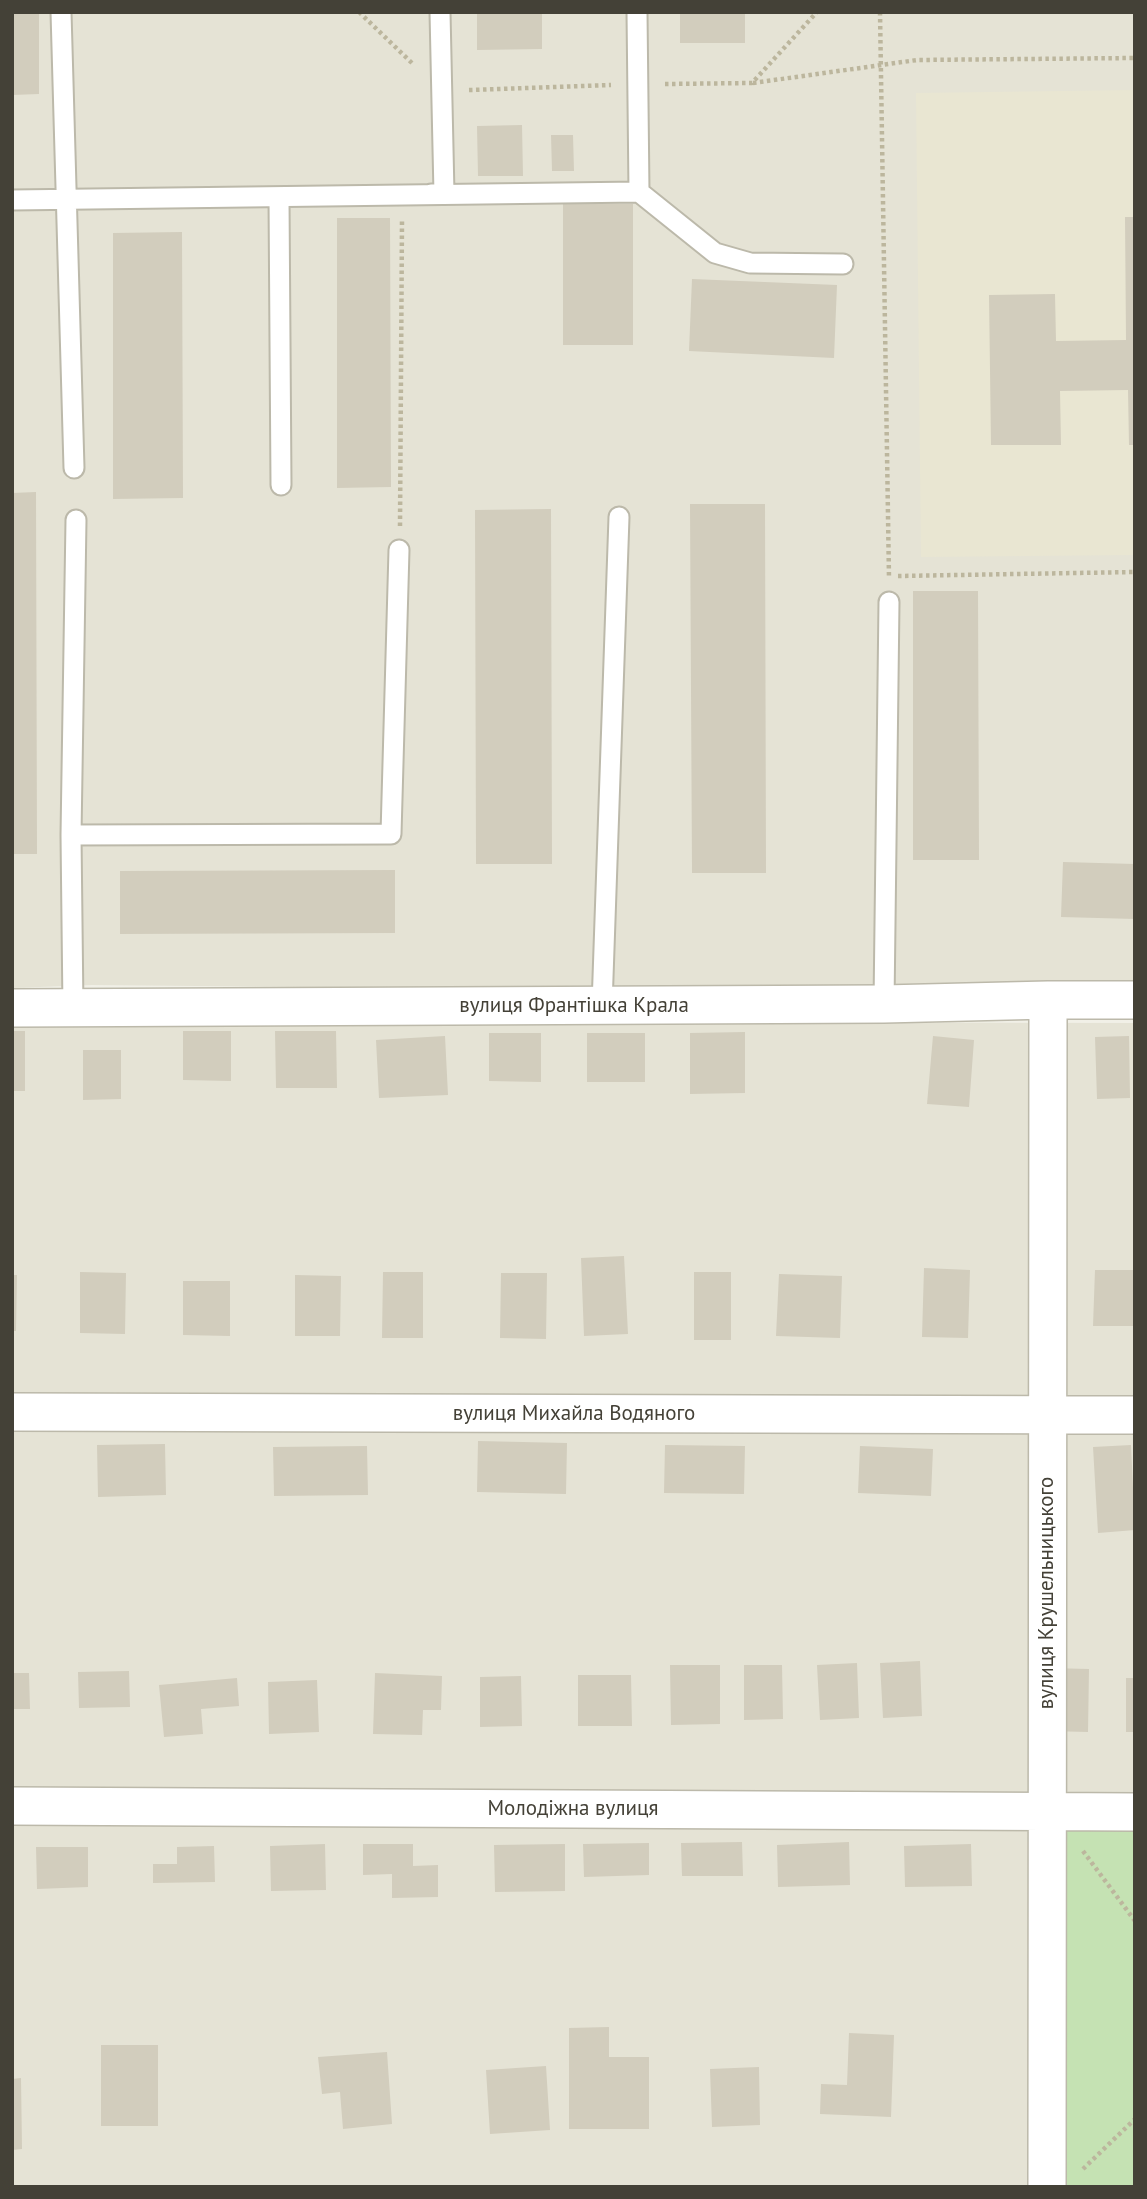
<!DOCTYPE html>
<html>
<head>
<meta charset="utf-8">
<style>
  body { margin:0 }
  #map { position:relative; width:1147px; height:2199px; overflow:hidden; background:#f1f0e7; font-family:"PT Sans",sans-serif }
  canvas { display:block }
  .frame { position:absolute; inset:0; border:14px solid #444137; pointer-events:none }
</style>
</head>
<body>
<div id="map">
<canvas width="1147" height="2199"></canvas>
<div class="frame"></div>
</div>
<script>
const context = document.querySelector('canvas').getContext('2d');
context.lineJoin = 'round';
function fill(path, color) {
  context.fillStyle = color;
  context.fill(path, 'evenodd');
}
function poly(rows) {
  const path = new Path2D();
  for (const r of rows) {
    path.moveTo(r[0], r[1]);
    for (let i = 2; i < r.length; i += 2) path.lineTo(r[i], r[i + 1]);
  }
  return path;
}
function trace(path, color, width, dash) {
  context.strokeStyle = color;
  context.lineWidth = width;
  context.lineCap = dash ? 'butt' : 'round';
  context.setLineDash(dash || []);
  context.stroke(path);
}
function write(font, color, halo, rows, align = 'center') {
  context.font = font + ' "PT Sans",sans-serif';
  context.lineWidth = 7;
  context.setLineDash([]);
  context.textBaseline = 'middle';
  context.strokeStyle = halo;
  context.fillStyle = color;
  for (const [text, x, y, turn = 0] of rows) {
    context.save();
    context.translate(x, y);
    context.rotate((+turn || 0) * Math.PI / 180);
    context.textAlign = isNaN(turn) ? turn : align;
    if (halo) context.strokeText(text, 0, 0);
    context.fillText(text, 0, 0);
    context.restore();
  }
}
fill(poly([
  [12,12,1135,12,1135,995,92,985,12,988],
  [12,1021,1135,1023,1135,2187,12,2187]
]), '#e5e3d5');
fill(poly([
  [1135,90,1135,555,921,557,916,93]
]), '#e9e6d2');
fill(poly([
  [1135,1812,1135,2187,1047,2187,1047,1817]
]), '#c5e2b3');
fill(poly([
  [12,12,39,12,39,94,12,95],
  [477,12,542,12,542,49,477,50],
  [680,12,745,12,745,43,680,43],
  [522,125,523,176,478,176,477,126],
  [551,135,573,135,574,171,552,171],
  [563,204,633,204,633,345,563,345],
  [1125,217,1135,217,1135,445,1129,445,1128,390,1060,391,1061,445,991,445,989,295,1055,294,1056,341,1126,340],
  [337,218,390,218,391,487,337,488],
  [182,232,183,498,113,499,113,233],
  [692,279,837,285,834,358,689,351],
  [36,492,37,854,12,854,12,493],
  [690,504,765,504,766,873,692,873],
  [551,509,552,864,476,864,475,510],
  [913,591,978,591,979,860,913,860],
  [1063,862,1135,864,1135,919,1061,917],
  [395,870,395,933,120,934,120,871],
  [12,1031,25,1031,25,1091,12,1091],
  [183,1031,231,1031,231,1081,183,1080],
  [275,1031,336,1031,337,1088,276,1088],
  [745,1032,745,1093,690,1094,690,1033],
  [489,1033,541,1033,541,1082,489,1081],
  [587,1033,645,1033,645,1082,587,1082],
  [445,1036,448,1095,379,1098,376,1040],
  [933,1036,974,1040,969,1107,927,1104],
  [1129,1036,1130,1098,1097,1099,1095,1037],
  [83,1050,121,1050,121,1099,83,1100],
  [624,1256,628,1334,584,1336,581,1258],
  [924,1268,970,1270,968,1338,922,1337],
  [1095,1270,1135,1270,1135,1326,1093,1326],
  [80,1272,126,1273,125,1334,80,1333],
  [383,1272,423,1272,423,1338,382,1338],
  [694,1272,731,1272,731,1340,694,1340],
  [501,1273,547,1273,546,1339,500,1338],
  [779,1274,842,1276,840,1338,776,1336],
  [12,1275,17,1275,16,1331,12,1331],
  [295,1275,341,1276,340,1336,295,1336],
  [183,1281,230,1281,230,1336,183,1335],
  [478,1441,567,1443,566,1494,477,1492],
  [165,1444,166,1495,98,1497,97,1445],
  [665,1445,745,1446,744,1494,664,1493],
  [1131,1445,1135,1530,1098,1533,1093,1447],
  [367,1446,368,1495,274,1496,273,1447],
  [860,1446,933,1449,931,1496,858,1493],
  [920,1661,922,1716,883,1718,880,1663],
  [857,1663,859,1718,820,1720,817,1665],
  [670,1665,720,1665,720,1724,671,1725],
  [744,1665,782,1665,783,1719,744,1720],
  [1049,1668,1089,1669,1088,1732,1049,1731],
  [129,1671,130,1707,79,1708,78,1672],
  [12,1673,29,1673,30,1709,12,1709],
  [375,1673,442,1676,441,1710,423,1710,422,1735,373,1734],
  [578,1675,631,1675,632,1726,578,1726],
  [521,1676,522,1726,480,1727,480,1677],
  [237,1678,239,1706,201,1709,203,1734,164,1737,159,1685],
  [1126,1678,1135,1678,1135,1732,1126,1732],
  [317,1680,319,1732,269,1734,268,1682],
  [742,1842,743,1876,682,1876,681,1843],
  [849,1842,850,1885,778,1887,777,1845],
  [649,1843,649,1875,584,1877,583,1844],
  [325,1844,326,1890,271,1891,270,1846],
  [363,1844,413,1844,413,1866,438,1865,438,1897,392,1898,392,1874,363,1875],
  [565,1844,565,1891,495,1892,494,1845],
  [971,1844,972,1886,905,1887,904,1846],
  [214,1846,215,1882,153,1883,153,1864,177,1864,177,1847],
  [36,1847,88,1847,88,1887,37,1889],
  [609,2027,609,2057,649,2057,649,2129,569,2129,569,2028],
  [849,2033,894,2035,891,2117,820,2114,821,2084,847,2085],
  [101,2045,158,2045,158,2126,101,2126],
  [387,2052,392,2124,343,2129,340,2092,322,2094,318,2057],
  [546,2066,550,2130,490,2134,486,2070],
  [759,2067,760,2125,712,2127,710,2069],
  [21,2078,22,2149,12,2150,12,2079]
]), '#d2cdbd');
const service = poly([
  [61,12,74,468],
  [639,192,715,253,750,263,843,264],
  [431,194,444,194,440,12],
  [279,198,281,485],
  [12,200,639,192,637,12],
  [71,835,391,834,399,550],
  [884,1004,889,602],
  [602,1006,619,517],
  [73,1009,71,835,76,520]
]);
const minor = poly([
  [12,1008,884,1004,1048,1000,1135,1000],
  [12,1412,1135,1415],
  [12,1806,1135,1812],
  [1047,2187,1048,1000]
]);
trace(service, '#bcb9aa', 23);
trace(minor, '#bcb9aa', 40);
trace(poly([
  [359,12,414,65],
  [880,12,889,578],
  [753,83,917,60,1135,58],
  [665,84,752,83,817,12],
  [469,90,611,85],
  [400,526,402,220],
  [898,576,1135,572],
  [1083,1851,1135,1921],
  [1083,2169,1135,2119]
]), '#bcb69d', 4.5, [3.5, 3.5]);
trace(service, '#fff', 19);
trace(minor, '#fff', 37);
write('21px', '#444137', '#fff', [
  ["вулиця Франтішка Крала",574,1006],
  ["вулиця Михайла Водяного",574,1414],
  ["вулиця Крушельницького",1047,1593,-90],
  ["Молодіжна вулиця",573,1809]
]);
</script>
</body>
</html>
